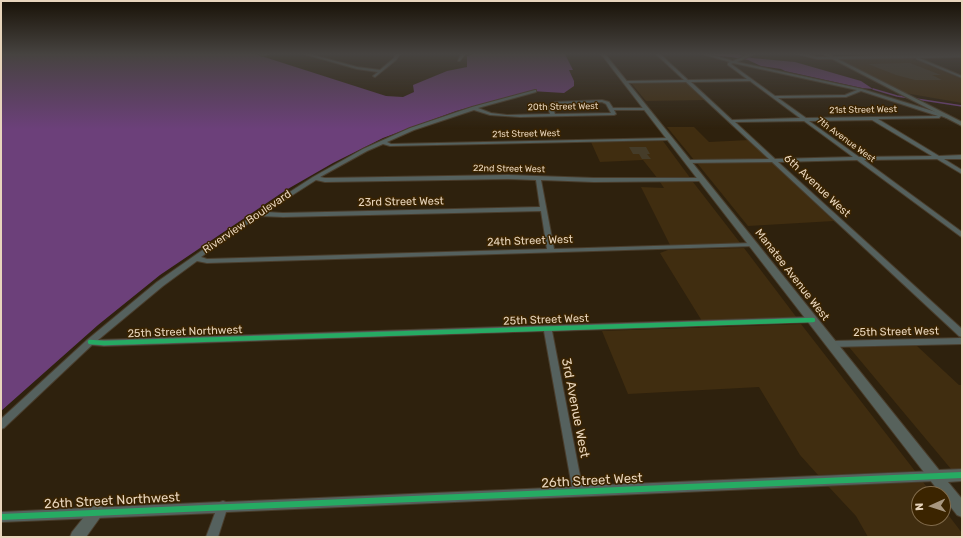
<!DOCTYPE html>
<html>
<head>
<meta charset="utf-8">
<style>
  body { margin:0 }
  #map { position:relative; width:963px; height:538px; overflow:hidden; background:#2e210d; font-family:Rubik,sans-serif }
  canvas { display:block }
  .frame { position:absolute; inset:0; border:2px solid #e8d5bc; pointer-events:none }
  .north { position:absolute; left:911px; top:486px; width:40px; height:40px; box-sizing:border-box; background:#3b2400; border:1px solid #806b4b; border-radius:50%; rotate:267deg; font-size:11px; font-weight:700; line-height:16px; text-align:center; color:#e8d5bc }
  .north::after { content:''; display:block; margin:auto; width:14px; height:18px; background:#a7967f; clip-path:polygon(50% 0,100% 100%,50% 72%,0 100%) }
</style>
</head>
<body>
<div id="map">
<canvas width="963" height="538"></canvas>
<div class="frame"></div>
<div class="north">N</div>
</div>
<script>
const context = document.querySelector('canvas').getContext('2d');
context.lineJoin = 'round';
function fill(path, color) {
  context.fillStyle = color;
  context.fill(path, 'evenodd');
}
function poly(rows) {
  const path = new Path2D();
  for (const r of rows) {
    path.moveTo(r[0], r[1]);
    for (let i = 2; i < r.length; i += 2) path.lineTo(r[i], r[i + 1]);
  }
  return path;
}
function trace(path, color, width, dash) {
  context.strokeStyle = color;
  context.lineWidth = width;
  context.lineCap = dash ? 'butt' : 'round';
  context.setLineDash(dash || []);
  context.stroke(path);
}
function write(font, color, halo, rows, align = 'center') {
  context.font = font + ' Rubik,sans-serif';
  context.lineWidth = 3;
  context.setLineDash([]);
  context.textBaseline = 'middle';
  context.strokeStyle = halo;
  context.fillStyle = color;
  for (const [text, x, y, turn = 0] of rows) {
    context.save();
    context.translate(x, y);
    context.rotate((+turn || 0) * Math.PI / 180);
    context.textAlign = isNaN(turn) ? turn : align;
    if (halo) context.strokeText(text, 0, 0);
    context.fillText(text, 0, 0);
    context.restore();
  }
}
fill(poly([
  [911,58,962,79,962,103,905,93,838,59],
  [686,82,706,100,646,101,631,83],
  [667,127,694,127,709,142,749,140,769,159,695,161],
  [663,141,691,179,658,179,643,160,600,162,591,142],
  [772,162,834,221,748,226,697,163],
  [660,182,693,182,741,244,670,245,641,187,664,188],
  [744,248,769,281,797,318,702,321,660,253,668,250],
  [801,324,915,471,818,475,800,455,759,387,628,394,602,331],
  [917,346,959,385,962,385,962,469,951,469,849,347],
  [923,482,932,494,919,494,919,518,943,518,943,508,962,533,962,537,868,537,856,516,828,486]
]), '#402d10');
fill(poly([
  [531,91,533,91,457,111,383,138,456,111]
]), '#561920');
fill(poly([
  [1,54,255,54,386,96,403,97,414,92,413,85,447,71,467,67,467,56,474,54,565,54,573,70,569,70,574,81,574,86,564,93,531,91,456,111,383,138,333,163,286,190,160,275,98,325,1,411],
  [710,54,737,54,752,58,795,62,861,81,873,89,862,88,785,71,781,69,761,66,748,60,731,57,718,56]
]), '#6c407a');
trace(poly([
  [873,89,897,96,962,106]
]), '#6c407a', 1.5);
fill(poly([
  [910,63,941,75,932,75,942,80,915,80,896,75,868,64],
  [629,147,646,147,650,154,647,154,651,159,642,159,639,154,633,154]
]), '#453c29');
const street = poly([
  [261,54,268,54,262,56,261,54],
  [304,54,309,54,357,67,380,70,394,58,396,54,400,54,396,60,375,77,373,76,378,72,357,69,304,54],
  [461,54,465,54,460,61,458,61,461,54],
  [656,54,660,54,688,80,747,79,728,65,728,63,730,62,703,54,708,54,733,61,750,54,754,54,737,62,862,89,949,116,949,118,947,118,941,116,939,118,878,119,939,156,962,155,962,159,944,159,962,170,962,174,937,159,864,160,962,232,962,237,960,236,857,160,778,162,962,329,962,337,959,336,772,162,686,163,686,161,688,160,769,159,686,82,624,83,624,81,625,81,684,80,656,54],
  [733,63,857,90,845,95,775,96,731,64,733,63],
  [750,81,800,118,732,120,691,82,750,81],
  [861,91,938,116,806,118,778,98,846,97,861,91],
  [872,120,932,156,859,157,809,121,872,120],
  [804,121,853,157,775,159,735,122,804,121],
  [797,54,803,54,817,57,962,55,962,57,919,58,962,76,962,78,916,59,916,58,817,59,797,54],
  [535,90,536,90,536,92,478,108,491,113,507,115,550,114,548,107,555,102,602,100,609,102,613,108,646,108,648,109,646,110,614,110,616,114,614,115,520,117,490,115,474,110,414,130,387,142,391,144,670,138,672,139,670,140,390,146,383,144,367,151,320,177,325,178,508,175,594,178,702,178,704,179,704,181,594,182,541,180,554,249,753,243,756,245,755,246,207,263,197,261,163,286,98,340,813,317,816,318,817,320,816,322,552,331,582,486,935,471,939,473,940,476,939,479,935,481,226,512,218,537,206,537,215,513,1,522,1,512,220,502,223,501,226,502,572,487,544,331,104,346,92,345,4,428,1,429,1,419,87,340,157,282,234,228,313,177,363,149,410,128,472,107,535,90],
  [602,102,606,104,611,113,555,114,552,107,557,104,602,102],
  [508,179,536,180,540,207,283,213,266,212,316,180,325,182,508,179],
  [541,211,547,249,207,259,201,257,238,230,260,216,283,217,541,211],
  [962,338,962,344,831,347,828,346,827,344,828,342,831,341,962,338]
]);
const secondary = poly([
  [601,54,605,54,939,470,962,469,962,481,948,482,962,499,962,517,957,515,943,497,943,494,941,494,930,480,601,54],
  [823,54,828,54,962,122,962,126,823,54],
  [97,505,102,507,104,512,86,537,70,537,72,532,92,507,97,505]
]);
trace(street, '#493d2c', 2);
trace(secondary, '#493d2c', 2);
fill(street, '#55615e');
fill(secondary, '#57625c');
trace(poly([
  [90,342,104,343,813,320]
]), '#26ab63', 4.5);
trace(poly([
  [1,517,962,475]
]), '#26ab63', 6);
const sky = context.createLinearGradient(0, 0, 0, 129);
sky.addColorStop(0, '#191207');
sky.addColorStop(0.42, '#464340');
sky.addColorStop(1, '#46434000');
context.fillStyle = sky;
context.fillRect(0, 0, 963, 129);
write('9px', '#e8d5bc', '#3b2400', [
  ["20th Street West",563,107,-1],
  ["21st Street West",863,110,-1],
  ["21st Street West",526,134,-1],
  ["7th Avenue West",846,140,36],
  ["22nd Street West",509,169,1]
]);
write('11px', '#e8d5bc', '#3b2400', [
  ["6th Avenue West",817,186,43],
  ["23rd Street West",401,202,-1],
  ["Riverview Boulevard",247,222,-34],
  ["24th Street West",530,241,-2],
  ["Manatee Avenue West",792,275,52],
  ["25th Street West",546,320,-2],
  ["25th Street Northwest",185,332,-2],
  ["25th Street West",896,332,-1]
]);
write('13px', '#e8d5bc', '#3b2400', [
  ["3rd Avenue West",575,408,79],
  ["26th Street West",592,481,-3],
  ["26th Street Northwest",112,501,-3]
]);
</script>
</body>
</html>
